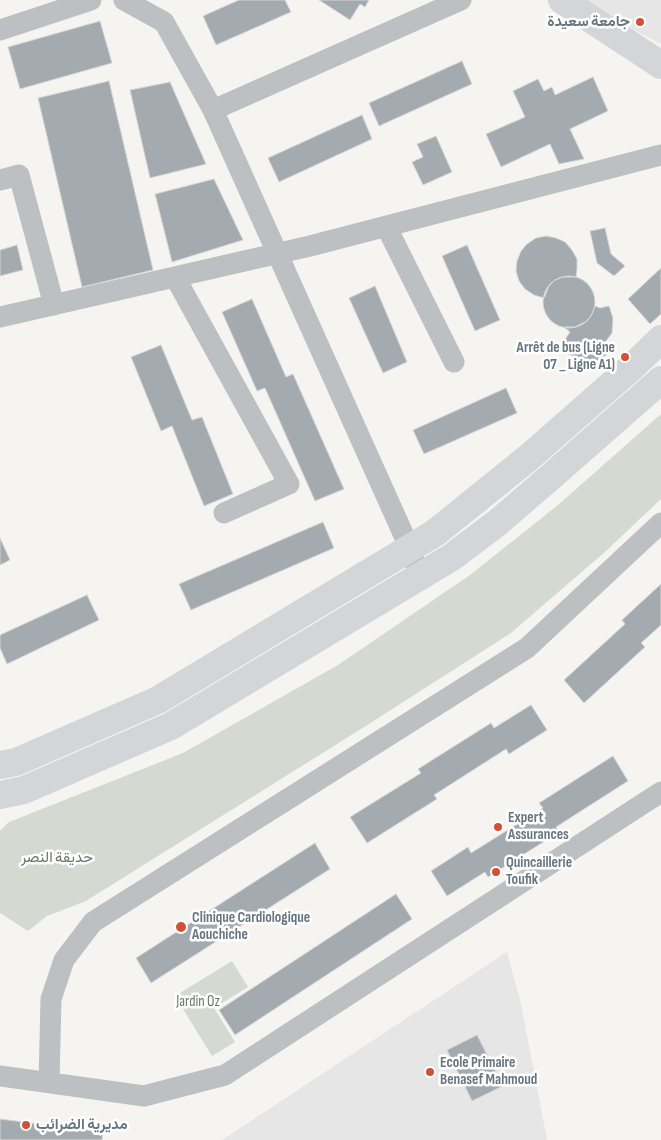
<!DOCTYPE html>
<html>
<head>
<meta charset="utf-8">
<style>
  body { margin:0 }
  canvas { display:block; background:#f5f4f1 }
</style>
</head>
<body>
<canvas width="661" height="1140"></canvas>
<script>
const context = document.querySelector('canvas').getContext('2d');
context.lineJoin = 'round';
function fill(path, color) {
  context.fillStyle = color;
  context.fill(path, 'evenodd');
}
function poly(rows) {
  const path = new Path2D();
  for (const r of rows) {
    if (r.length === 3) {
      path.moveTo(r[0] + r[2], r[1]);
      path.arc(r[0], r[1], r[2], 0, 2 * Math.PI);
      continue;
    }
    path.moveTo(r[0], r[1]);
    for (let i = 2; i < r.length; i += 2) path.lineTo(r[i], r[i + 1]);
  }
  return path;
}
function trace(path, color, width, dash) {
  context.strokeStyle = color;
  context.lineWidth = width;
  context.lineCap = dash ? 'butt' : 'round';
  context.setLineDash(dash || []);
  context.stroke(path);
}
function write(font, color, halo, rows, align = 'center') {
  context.font = font + ' "Sofia Sans Condensed",Vazirmatn,sans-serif';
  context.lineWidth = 5;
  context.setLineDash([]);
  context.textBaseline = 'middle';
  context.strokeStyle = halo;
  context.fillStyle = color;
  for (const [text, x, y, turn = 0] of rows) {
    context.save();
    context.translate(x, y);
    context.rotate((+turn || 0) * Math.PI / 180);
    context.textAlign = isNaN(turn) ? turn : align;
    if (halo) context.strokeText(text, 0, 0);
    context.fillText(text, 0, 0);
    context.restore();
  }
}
fill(poly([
  [577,0,661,0,661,44],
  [507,952,521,1004,547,1140,222,1140]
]), '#e5e6e5');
fill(poly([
  [661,414,661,499,606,551,511,633,361,729,86,901,47,916,28,931,0,913,0,831,9,822,183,753,338,665,470,575,558,505],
  [232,961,248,987,214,1008,235,1042,212,1056,175,996]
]), '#d4d9d1');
const building = poly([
  [239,0,285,0,291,12,216,45,203,16,239,0],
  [319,0,369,0,365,7,360,4,350,20,319,0],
  [100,21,112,63,20,89,8,47,100,21],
  [462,61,472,84,379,126,369,103,462,61],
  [593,77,608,111,570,129,584,159,559,164,550,144,501,167,486,134,525,117,513,91,538,79,544,91,552,87,555,95,593,77],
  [109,81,153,270,82,287,38,98,109,81],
  [170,82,206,164,150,178,130,90,170,82],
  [362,115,372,139,279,182,268,158,362,115],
  [436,136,452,172,423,185,412,162,423,157,417,144,436,136],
  [214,179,243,240,172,262,155,194,214,179],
  [605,228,611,254,625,266,614,276,597,263,590,231,605,228],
  [546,236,556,238,565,242,572,250,577,259,577,269,576,277,563,277,555,280,549,286,544,298,534,295,525,289,519,281,516,271,517,261,521,251,527,244,536,238,546,236],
  [17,245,23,270,0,276,0,250,17,245],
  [467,245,500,320,475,331,442,256,467,245],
  [661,268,661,314,650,324,628,299,661,268],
  [569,302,26],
  [375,286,407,362,383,373,349,298,375,286],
  [252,299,286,377,293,374,344,489,315,501,265,388,257,391,222,312,252,299],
  [595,306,600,308,609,306,613,318,612,333,603,345,608,354,597,361,587,361,568,354,571,347,564,341,570,332,564,327,575,327,587,321,592,314,595,306],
  [161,345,192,420,202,417,233,494,204,506,172,426,161,431,131,357,161,345],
  [506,388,517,413,424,454,413,430,506,388],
  [323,522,334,548,191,610,179,584,323,522],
  [0,538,10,560,0,565,0,538],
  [661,584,661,625,641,643,645,647,584,703,564,680,625,624,622,620,661,584],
  [87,595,99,620,7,664,0,648,0,635,87,595],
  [531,705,547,730,509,754,506,749,434,795,437,799,367,843,350,817,421,773,418,769,491,723,494,728,531,705],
  [613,756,628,781,556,827,559,832,488,877,485,872,447,896,431,871,468,847,471,853,543,808,539,803,613,756],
  [315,843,330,869,151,983,136,958,315,843],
  [396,894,412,919,235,1035,219,1010,396,894],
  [477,1035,503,1086,472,1101,447,1050,477,1035],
  [0,1119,103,1132,102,1140,0,1140,0,1119]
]);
fill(building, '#a4abb0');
trace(building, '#d6d6d4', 1);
trace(poly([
  [124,0,164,22,213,110,410,549,420,577],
  [0,30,91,0],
  [213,110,461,0],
  [0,180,19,175,54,305],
  [386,226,454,362],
  [175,277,289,484,224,513],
  [0,317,310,246,661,155],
  [0,1076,144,1096,225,1075,661,792],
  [49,1082,51,999,64,960,93,922,527,648,661,523]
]), '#bcc0c3', 21);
trace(poly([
  [562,0,661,65]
]), '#d2d6d9', 28);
trace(poly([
  [0,765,16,762,158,700,435,533,528,458,634,365,661,339],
  [0,795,24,790,171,726,452,557,497,523,547,480,661,380]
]), '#d2d6d9', 28);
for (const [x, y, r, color] of [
  [640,22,5,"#d05135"],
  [625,357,5,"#d05135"],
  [498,827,5,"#d05135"],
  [496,872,5,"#d05135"],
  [181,927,6,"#d05135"],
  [430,1072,5,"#d05135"],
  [26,1125,5,"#d05135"]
]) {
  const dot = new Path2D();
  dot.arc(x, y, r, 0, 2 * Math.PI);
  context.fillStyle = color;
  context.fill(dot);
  trace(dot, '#fff', 2);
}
write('bold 15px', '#67767f', '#fff', [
  ["جامعة سعيدة",630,22,"right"],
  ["Arrêt de bus (Ligne",615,348,"right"],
  ["07 _ Ligne A1)",615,365,"right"],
  ["Expert",508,818],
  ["Assurances",508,835],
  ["Quincaillerie",506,863],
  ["Toufik",506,880],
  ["Clinique Cardiologique",192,918],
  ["Aouchiche",192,935],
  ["Ecole Primaire",440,1063],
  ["Benasef Mahmoud",440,1080],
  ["مديرية الضرائب",36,1125]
], 'left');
write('15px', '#697765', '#fff', [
  ["حديقة النصر",57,858],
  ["Jardin Oz",198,1002]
]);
</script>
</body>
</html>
